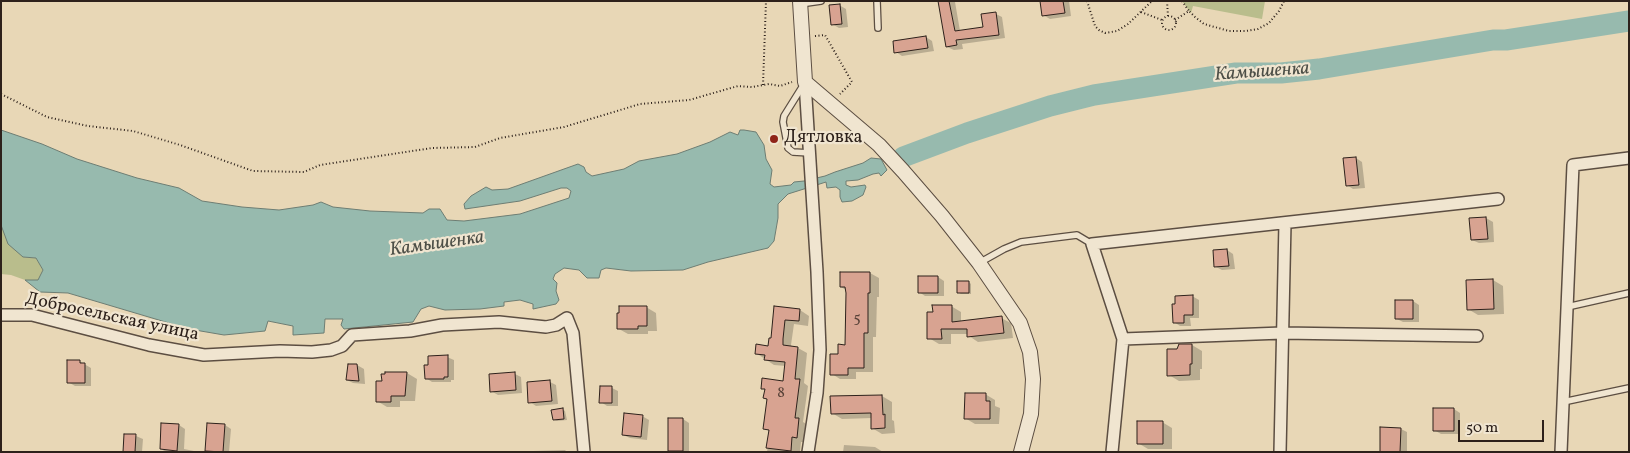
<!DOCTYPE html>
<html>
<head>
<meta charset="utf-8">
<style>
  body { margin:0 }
  #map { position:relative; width:1630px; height:453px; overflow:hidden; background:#e8d7b6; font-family:Vollkorn,serif }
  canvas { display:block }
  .frame { position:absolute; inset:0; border:2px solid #2d211b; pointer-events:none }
  .scale { position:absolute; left:1458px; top:420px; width:86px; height:22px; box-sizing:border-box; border:2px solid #2d211b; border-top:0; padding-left:6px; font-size:15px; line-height:18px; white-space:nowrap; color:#2d211b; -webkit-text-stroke:4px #f0e5d0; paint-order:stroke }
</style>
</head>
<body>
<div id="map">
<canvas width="1630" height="453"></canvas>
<div class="frame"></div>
<div class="scale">50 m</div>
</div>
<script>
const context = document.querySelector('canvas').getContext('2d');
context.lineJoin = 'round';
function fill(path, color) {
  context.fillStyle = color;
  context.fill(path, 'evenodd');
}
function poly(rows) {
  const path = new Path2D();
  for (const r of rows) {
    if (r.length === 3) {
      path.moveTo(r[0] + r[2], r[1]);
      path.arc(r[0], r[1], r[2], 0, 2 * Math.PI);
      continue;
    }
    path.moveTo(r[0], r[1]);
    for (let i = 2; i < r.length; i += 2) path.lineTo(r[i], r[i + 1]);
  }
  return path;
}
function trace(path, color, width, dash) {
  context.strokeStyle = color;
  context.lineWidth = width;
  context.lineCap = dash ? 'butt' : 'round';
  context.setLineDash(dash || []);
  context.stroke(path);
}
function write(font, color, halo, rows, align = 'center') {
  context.font = font + ' Vollkorn,serif';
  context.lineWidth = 4.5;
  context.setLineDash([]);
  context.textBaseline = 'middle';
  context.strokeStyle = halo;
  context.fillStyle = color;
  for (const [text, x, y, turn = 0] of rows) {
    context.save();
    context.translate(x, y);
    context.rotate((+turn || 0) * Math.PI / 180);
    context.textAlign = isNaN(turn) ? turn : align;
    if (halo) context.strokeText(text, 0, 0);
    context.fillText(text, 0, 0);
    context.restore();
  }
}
fill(poly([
  [1182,1,1265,1,1262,19,1193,6,1191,13],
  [1,225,23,257,36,258,43,270,39,280,25,280,11,275,1,274]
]), '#b9bd8c');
const water = poly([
  [1,130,42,144,77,159,137,178,179,188,202,201,242,207,279,210,313,205,321,202,333,207,370,211,423,213,429,209,440,209,447,220,464,221,520,214,569,198,571,191,567,188,561,188,520,201,465,209,464,204,471,196,486,187,492,190,508,189,578,164,584,167,586,172,592,176,624,169,639,161,677,154,710,142,730,132,738,135,740,130,744,130,756,132,764,145,766,159,772,170,770,184,774,187,791,185,794,182,804,181,825,176,835,172,863,163,871,158,881,159,887,170,881,176,879,173,873,174,858,180,846,181,846,185,851,187,865,185,866,187,863,195,852,201,842,202,840,197,840,190,836,187,827,188,826,182,788,194,778,204,778,218,774,241,768,248,708,262,683,270,631,271,606,268,601,270,599,278,587,278,579,270,564,268,555,274,553,279,557,283,556,291,559,300,556,304,533,309,533,304,520,300,504,302,504,306,480,309,445,310,429,306,421,309,413,322,344,329,341,325,343,319,325,319,324,333,293,335,293,326,268,321,265,331,224,335,189,329,68,293,40,292,25,280,38,280,43,270,36,258,23,257,8,244,1,225,1,130]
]);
fill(water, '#97baae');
trace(water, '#6d7d73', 1);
fill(poly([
  [939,1,955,2,960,31,984,28,996,14,1002,17,1005,38,962,44,963,49,954,50,947,47],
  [1041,1,1069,1,1071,16,1050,19,1043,15],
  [839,5,846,9,848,27,839,28,832,24],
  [926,37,932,41,934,51,902,56,896,52],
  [1356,158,1362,162,1365,188,1353,189,1347,185],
  [1486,218,1493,222,1494,242,1479,243,1472,240,1471,220],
  [1227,250,1233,254,1235,269,1222,270,1216,267],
  [870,273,879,278,879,297,877,297,876,337,873,337,873,372,856,372,856,379,840,379,832,374,840,355,846,346,846,290,841,287],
  [938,277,944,281,944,296,925,296,919,292],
  [1493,280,1503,286,1504,314,1478,315,1468,309],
  [969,282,971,284,971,294,961,294,958,292],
  [1192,296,1199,300,1199,318,1190,318,1191,326,1180,326,1174,322],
  [1413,301,1419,305,1419,322,1403,322,1397,319],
  [951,306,961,312,961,322,1001,318,1011,323,1013,338,978,342,969,336,968,334,951,334,951,344,939,344,929,338,934,313],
  [646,307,656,313,657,331,648,331,648,334,628,334,619,329],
  [775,308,800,310,809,316,808,326,794,324,791,345,792,347,798,348,807,353,804,383,808,386,803,422,808,425,805,442,801,442,800,452,767,452,770,431,764,428,768,400,765,398,766,390,762,388,784,382,786,366,774,365,756,353,769,347,772,339],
  [1192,345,1202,351,1202,369,1200,369,1200,380,1179,381,1169,375,1178,350,1180,346],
  [447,357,454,360,454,380,451,380,451,382,432,382,426,378],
  [79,361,91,368,91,386,75,386,68,382],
  [357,365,364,369,365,384,353,383,347,380],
  [407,373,417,379,415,401,400,401,400,407,387,407,377,401,383,382],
  [515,374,521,377,522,393,498,395,491,391],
  [550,382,556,385,558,404,536,406,530,402],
  [612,388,618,391,618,406,607,406,601,402],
  [985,394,995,400,995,406,1000,408,999,424,975,424,965,418],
  [882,396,892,402,892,420,894,421,895,433,882,434,872,428,872,418,842,419,832,413,832,397],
  [562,409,565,411,567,420,557,421,554,420],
  [1454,409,1460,413,1460,434,1441,434,1434,430],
  [642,416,649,420,647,440,630,438,623,435],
  [683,419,689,423,689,452,671,452,669,450],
  [1162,422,1172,428,1172,449,1148,449,1138,443],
  [179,425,185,429,184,449,199,452,166,452,161,449],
  [225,425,231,429,229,452,206,451],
  [1401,429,1407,432,1407,452,1383,452],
  [125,435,136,436,143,439,142,452,126,452],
  [844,445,875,447,883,452,843,452],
  [565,450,567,452,533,452,533,451]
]), '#0003');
trace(poly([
  [903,157,967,133,1050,106,1094,95,1236,73,1281,73,1319,69,1493,40,1506,40,1629,21]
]), '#97baae', 21);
const building = poly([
  [938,1,949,1,955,31,983,27,981,14,996,12,999,35,956,40,957,45,946,47,938,1],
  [1040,1,1063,1,1065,13,1042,16,1040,1],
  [840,4,842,24,831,25,829,5,840,4],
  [926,36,928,48,894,53,893,41,926,36],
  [1356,157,1359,185,1346,186,1343,158,1356,157],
  [1486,217,1488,239,1471,240,1469,218,1486,217],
  [1227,249,1229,266,1214,267,1213,250,1227,249],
  [840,272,870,272,870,293,868,293,868,333,864,333,864,368,848,368,848,375,830,375,830,354,838,354,838,344,845,345,846,293,845,287,840,287,840,272],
  [918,276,938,276,938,293,918,293,918,276],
  [1493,279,1494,309,1467,310,1466,280,1493,279],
  [957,281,969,281,969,293,957,293,957,281],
  [1193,295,1193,315,1184,315,1184,323,1173,323,1172,304,1175,304,1175,296,1193,295],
  [1395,300,1413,300,1413,319,1395,319,1395,300],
  [932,305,952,305,952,322,1002,316,1004,333,967,337,967,329,941,329,942,339,927,339,927,312,933,312,932,305],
  [619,306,647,306,647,326,638,326,638,329,617,329,617,313,619,313,619,306],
  [774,306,800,309,799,321,785,320,783,339,783,345,798,347,795,379,800,379,795,418,799,418,797,438,792,437,791,451,766,448,769,430,763,429,767,399,763,398,765,389,761,389,762,378,783,381,785,362,764,360,765,355,755,354,756,344,768,346,769,338,771,338,774,306],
  [1179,344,1192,344,1192,364,1190,364,1190,375,1167,376,1167,349,1177,349,1179,344],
  [448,355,448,377,444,377,444,379,425,379,424,365,428,365,428,356,448,355],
  [67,360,80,360,80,363,85,363,85,383,67,383,67,360],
  [348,364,357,364,359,381,346,380,348,364],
  [385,372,407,372,405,396,391,396,391,402,376,402,376,381,382,381,381,374,385,374,385,372],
  [515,372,516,390,490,392,489,374,515,372],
  [550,380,552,401,528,403,527,382,550,380],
  [600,386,612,386,612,403,599,403,600,386],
  [965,393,986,393,986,401,990,401,990,419,964,419,965,393],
  [882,395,883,415,885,414,885,428,871,429,871,413,831,414,830,396,882,395],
  [563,408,564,419,553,420,551,410,563,408],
  [1433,408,1454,408,1454,431,1433,431,1433,408],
  [624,413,643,415,641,437,622,435,624,413],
  [668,418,683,418,683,451,668,451,668,418],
  [1137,421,1163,421,1163,444,1137,444,1137,421],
  [161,423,179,424,177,451,160,449,161,423],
  [207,423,225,424,223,452,205,451,207,423],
  [1380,427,1401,428,1400,452,1380,452,1380,427],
  [124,434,136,434,135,452,123,452,124,434]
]);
fill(building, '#d8a391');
trace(building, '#2d211b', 1);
const service = poly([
  [877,1,878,28],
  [800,4,821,1],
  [804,84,784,116,783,122,788,148,793,152,810,153],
  [979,263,1004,249,1021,242,1077,235,1092,244],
  [1567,307,1629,293],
  [1563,402,1629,388]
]);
const minor = poly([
  [805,82,817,272,820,350,817,393,808,452],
  [1,315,32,315,149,345,204,355,280,351,312,352,331,350,342,346,352,335,410,331,442,325,499,322,546,327,556,325,567,318,573,333,584,452],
  [1123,339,1282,333,1477,336],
  [1112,452,1123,339,1092,244,1498,199],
  [1280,452,1285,223],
  [1561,452,1573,165,1629,158]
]);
const tertiary = poly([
  [800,1,805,82,879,145,903,171,942,216,979,263,1020,323,1030,352,1033,379,1031,414,1021,452]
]);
trace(service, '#5c4e42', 8);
trace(minor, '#5c4e42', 14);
trace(tertiary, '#5c4e42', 16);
trace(poly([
  [1087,1,1095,26,1099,30,1105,33,1117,31,1128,24,1152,1],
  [1167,1,1168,16],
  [1182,1,1189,11],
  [1141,12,1162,20],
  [1169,23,7],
  [1175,20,1189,11,1195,17,1204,24,1229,31,1246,31,1258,29,1269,23,1279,11,1284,1],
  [815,36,825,35,852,82,840,94],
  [763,85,766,1],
  [1,94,47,117,88,126,133,131,180,145,253,171,304,172,320,165,432,148,475,147,500,138,564,127,640,104,689,100,738,86,752,87,769,84,780,86,792,82]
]), '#2d211b', 2, [1, 2.5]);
trace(service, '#f0e5d0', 5.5);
trace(minor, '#f0e5d0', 11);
trace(tertiary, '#f0e5d0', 14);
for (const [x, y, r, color] of [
  [774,139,5,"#8f2418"]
]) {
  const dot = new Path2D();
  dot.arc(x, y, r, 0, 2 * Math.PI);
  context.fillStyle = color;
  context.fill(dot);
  trace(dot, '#f0e5d0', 2);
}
write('15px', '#584238', null, [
  ["5",857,319],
  ["8",781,394]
]);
write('18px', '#2d211b', '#f0e5d0', [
  ["Дятловка",784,139]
], 'left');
write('18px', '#2d211b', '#f0e5d0', [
  ["Добросельская улица",112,318,12]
]);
write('italic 19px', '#4d4f47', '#f0e5d0', [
  ["Камышенка",1262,73,-4],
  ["Камышенка",437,245,-8]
]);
</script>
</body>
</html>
